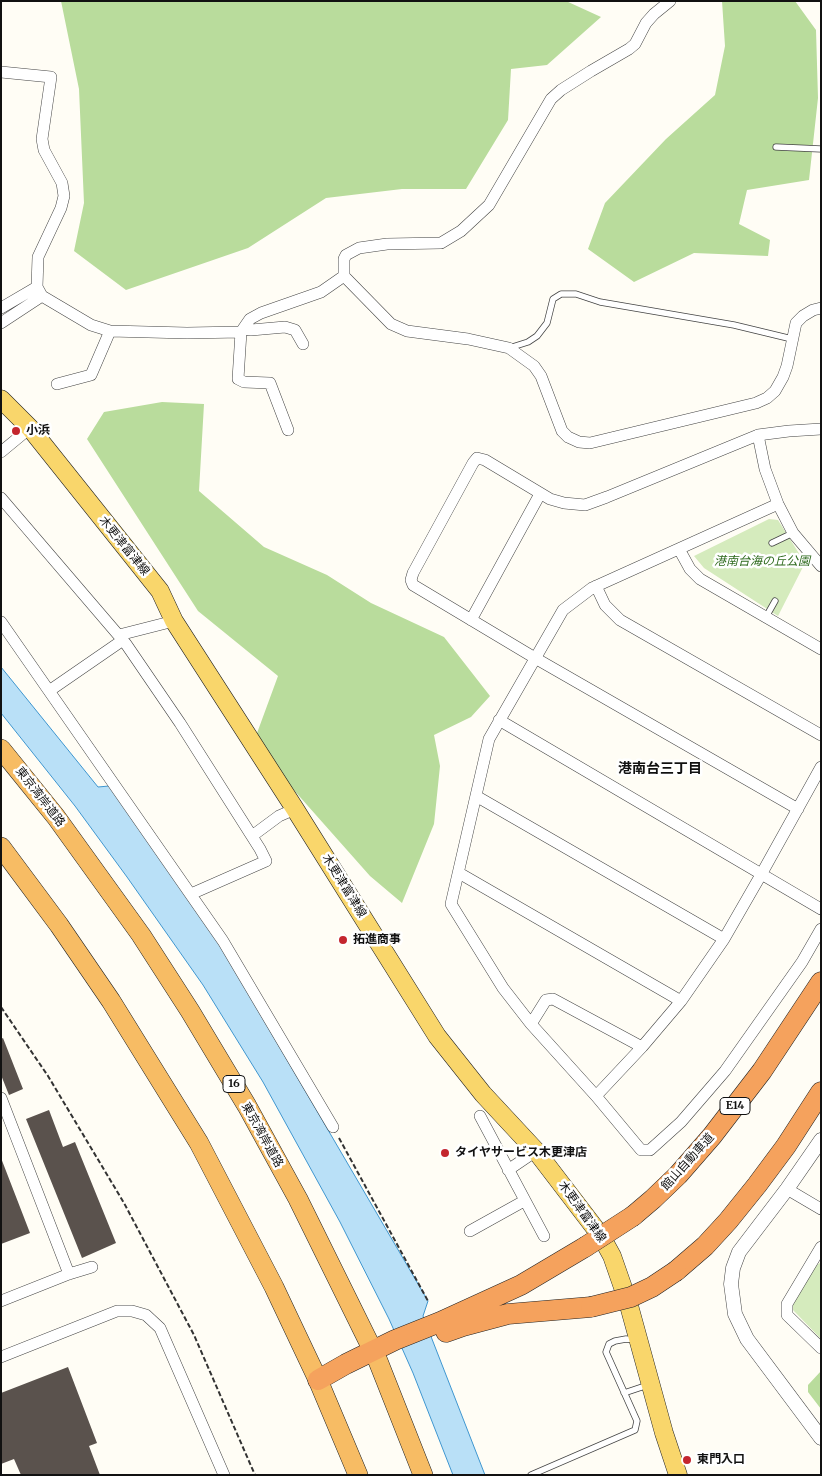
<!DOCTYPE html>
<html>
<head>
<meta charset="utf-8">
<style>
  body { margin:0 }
  #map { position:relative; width:822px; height:1476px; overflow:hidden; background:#fffdf5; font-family:Merriweather,serif }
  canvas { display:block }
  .frame { position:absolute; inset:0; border:2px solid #111; pointer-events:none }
</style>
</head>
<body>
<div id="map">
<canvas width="822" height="1476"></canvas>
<div class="frame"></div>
</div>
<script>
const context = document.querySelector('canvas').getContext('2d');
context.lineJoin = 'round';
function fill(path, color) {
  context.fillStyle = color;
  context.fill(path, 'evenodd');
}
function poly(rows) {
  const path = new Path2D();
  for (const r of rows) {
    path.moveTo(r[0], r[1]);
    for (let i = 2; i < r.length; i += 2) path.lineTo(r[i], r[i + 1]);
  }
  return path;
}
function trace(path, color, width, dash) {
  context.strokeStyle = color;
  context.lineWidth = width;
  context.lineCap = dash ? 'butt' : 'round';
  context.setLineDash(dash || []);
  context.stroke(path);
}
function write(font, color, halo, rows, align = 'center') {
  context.font = font + ' Merriweather,"Noto Sans JP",serif';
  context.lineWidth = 5;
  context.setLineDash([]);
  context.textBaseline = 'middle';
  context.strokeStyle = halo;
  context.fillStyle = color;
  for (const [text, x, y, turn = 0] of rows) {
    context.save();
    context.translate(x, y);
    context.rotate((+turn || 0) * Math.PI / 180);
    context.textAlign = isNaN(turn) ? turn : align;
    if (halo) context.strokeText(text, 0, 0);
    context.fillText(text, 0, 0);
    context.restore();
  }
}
fill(poly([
  [769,519,778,520,805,563,778,616,704,568,694,556],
  [821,1262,821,1339,793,1310,792,1305,813,1268]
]), '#d5ebbd');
fill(poly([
  [61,1,566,1,601,17,547,65,511,69,508,120,466,189,402,189,326,198,248,248,126,290,74,251,84,203,79,89],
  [722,1,795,1,816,30,818,98,809,180,747,190,739,224,770,240,768,256,694,253,634,282,588,249,605,203,666,139,715,95,725,46],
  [162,402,204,404,199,491,264,547,327,575,371,603,444,637,490,696,471,717,434,735,440,766,434,824,402,903,370,876,253,744,278,676,198,611,87,439,104,412],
  [821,1371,821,1409,808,1392,808,1385]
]), '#b9dc9c');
const water = poly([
  [1,667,98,787,109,786,217,940,428,1301,423,1316,485,1475,453,1475,413,1373,389,1319,340,1222,263,1082,203,985,127,877,75,806,1,713,1,667]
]);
fill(water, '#b9e0f7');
trace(water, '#3f96cf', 1);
fill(poly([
  [3,1038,23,1089,9,1095,1,1075,1,1039],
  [49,1110,63,1147,75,1142,116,1243,82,1258,26,1119],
  [1,1158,30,1233,1,1244],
  [68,1367,97,1443,89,1446,100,1475,21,1475,14,1459,1,1464,1,1393]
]), '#5a524d');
const service = poly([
  [776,147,821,149],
  [509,348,528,342,537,336,547,323,553,299,561,294,576,294,600,302,734,325,792,339],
  [772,543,793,533],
  [766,617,775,601],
  [624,1393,648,1385],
  [531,1475,635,1430,637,1421,606,1352,609,1344,615,1341,626,1339,636,1340]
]);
const minor = poly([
  [670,1,654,14,646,23,635,44,629,49,591,71,561,90,551,99,489,205,461,231,441,243,387,244,359,248,346,255,344,259,344,276,391,324,407,331,468,339,509,348,534,366,541,376,562,431,568,437,579,442,590,443,756,403,767,398,775,391,783,377,787,366,796,323,803,316,813,310,821,308],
  [1,72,51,77,42,139,44,150,62,183,64,196,61,208,38,257,37,287,42,296,91,325,110,331,187,333,241,332,250,319,261,313,321,292,344,276],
  [1,308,37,287],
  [1,323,42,296],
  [243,329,251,330,285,327,295,330,303,344],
  [241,332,238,379,244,382,270,383,288,430],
  [57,384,91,375,110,331],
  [758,435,765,469,778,504,793,533,821,566],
  [1,452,30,428],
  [1,498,126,644,180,723,260,849,266,861,191,894],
  [778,504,592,588,563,610,489,739,451,904,503,988,531,1024,596,1096,641,1150,650,1150,681,1122,725,1071,802,962,821,929],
  [679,549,690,569,700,579,821,649],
  [596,586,605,605,620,620,821,735],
  [471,620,540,494],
  [1,622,223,941,333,1127],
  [119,635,174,621],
  [49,691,123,640],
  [499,720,821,909],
  [476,796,724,939],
  [798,809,535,658,413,585,411,580,413,573,473,463,477,458,485,460,550,499,564,503,585,505,607,497,758,435,789,431,821,429],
  [252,836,279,816,295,809],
  [459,873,681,1001],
  [531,1024,546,1000,553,999,642,1047],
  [596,1096,642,1047,681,1001,724,939,762,873,821,767],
  [1,1098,69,1274],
  [480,1116,544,1236],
  [508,1170,536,1151],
  [787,1189,821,1209],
  [470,1231,524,1201],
  [821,1247,787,1304,787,1315,821,1348],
  [1,1301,69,1274,92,1267],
  [1,1357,117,1311,132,1311,146,1315,160,1328,224,1475]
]);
const tertiary = poly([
  [821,1140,787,1189,739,1252,733,1268,731,1284,735,1314,747,1339,821,1438]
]);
const primary = poly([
  [1,399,30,428,160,591,174,621,295,809,437,1036,483,1094,536,1151,601,1236,612,1256,628,1302,664,1433,678,1475]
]);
const trunk = poly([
  [1,749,56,817,141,935,190,1011,247,1106,298,1199,378,1361,423,1475],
  [1,847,59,925,111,1001,199,1143,274,1287,318,1380,358,1475]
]);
const motorway = poly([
  [633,1216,653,1199,678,1175,712,1136,762,1071,821,982],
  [676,1271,705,1246,728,1221,757,1185,786,1146,821,1092],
  [446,1332,463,1326,508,1314,591,1307],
  [318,1380,346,1364,395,1340,440,1322,521,1285,585,1247]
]);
trace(service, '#444', 7);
trace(minor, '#444', 12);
trace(tertiary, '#444', 15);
trace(primary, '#222', 19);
trace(trunk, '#222', 20);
trace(motorway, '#222', 21);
trace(poly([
  [1,1007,48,1076,124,1203,194,1335,255,1475],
  [339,1138,428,1301]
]), '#333', 2, [5, 2.5]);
trace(service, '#fff', 5.5);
trace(minor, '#fff', 11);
trace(tertiary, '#fff', 14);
trace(primary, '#f9d66b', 18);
trace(trunk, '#f7bc64', 19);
trace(motorway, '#f5a25d', 20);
const motorwayBridge = poly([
  [585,1247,633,1216],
  [591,1307,631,1297,652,1287,676,1271]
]);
trace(motorwayBridge, '#222', 21, []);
trace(motorwayBridge, '#f5a25d', 20);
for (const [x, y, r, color] of [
  [16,431,5,"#c4262e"],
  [343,940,5,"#c4262e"],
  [445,1153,5,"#c4262e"],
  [687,1460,5,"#c4262e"]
]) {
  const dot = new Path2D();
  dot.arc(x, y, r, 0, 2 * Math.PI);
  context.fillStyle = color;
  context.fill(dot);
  trace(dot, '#fff', 2);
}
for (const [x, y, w] of [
  [234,1084,22],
  [735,1106,30]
]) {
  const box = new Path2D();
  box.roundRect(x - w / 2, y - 8.5, w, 17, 4);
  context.fillStyle = '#fff';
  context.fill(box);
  trace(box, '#111', 1);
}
write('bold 11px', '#111', null, [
  ["16",234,1084],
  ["E14",735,1106]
]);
write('bold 12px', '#111', '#fff', [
  ["小浜",26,431],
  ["拓進商事",353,940],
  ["タイヤサービス木更津店",455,1153],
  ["東門入口",697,1460]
], 'left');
write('12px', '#111', '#fff', [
  ["木更津富津線",124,546,51],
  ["東京湾岸道路",40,797,52],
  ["木更津富津線",344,886,58],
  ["東京湾岸道路",262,1135,61],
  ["館山自動車道",688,1162,-48],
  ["木更津富津線",582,1212,54]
]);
write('italic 12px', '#2f6b1f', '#fff', [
  ["港南台海の丘公園",762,562]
]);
write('bold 14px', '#111', '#fff', [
  ["港南台三丁目",660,769]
]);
</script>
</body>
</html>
